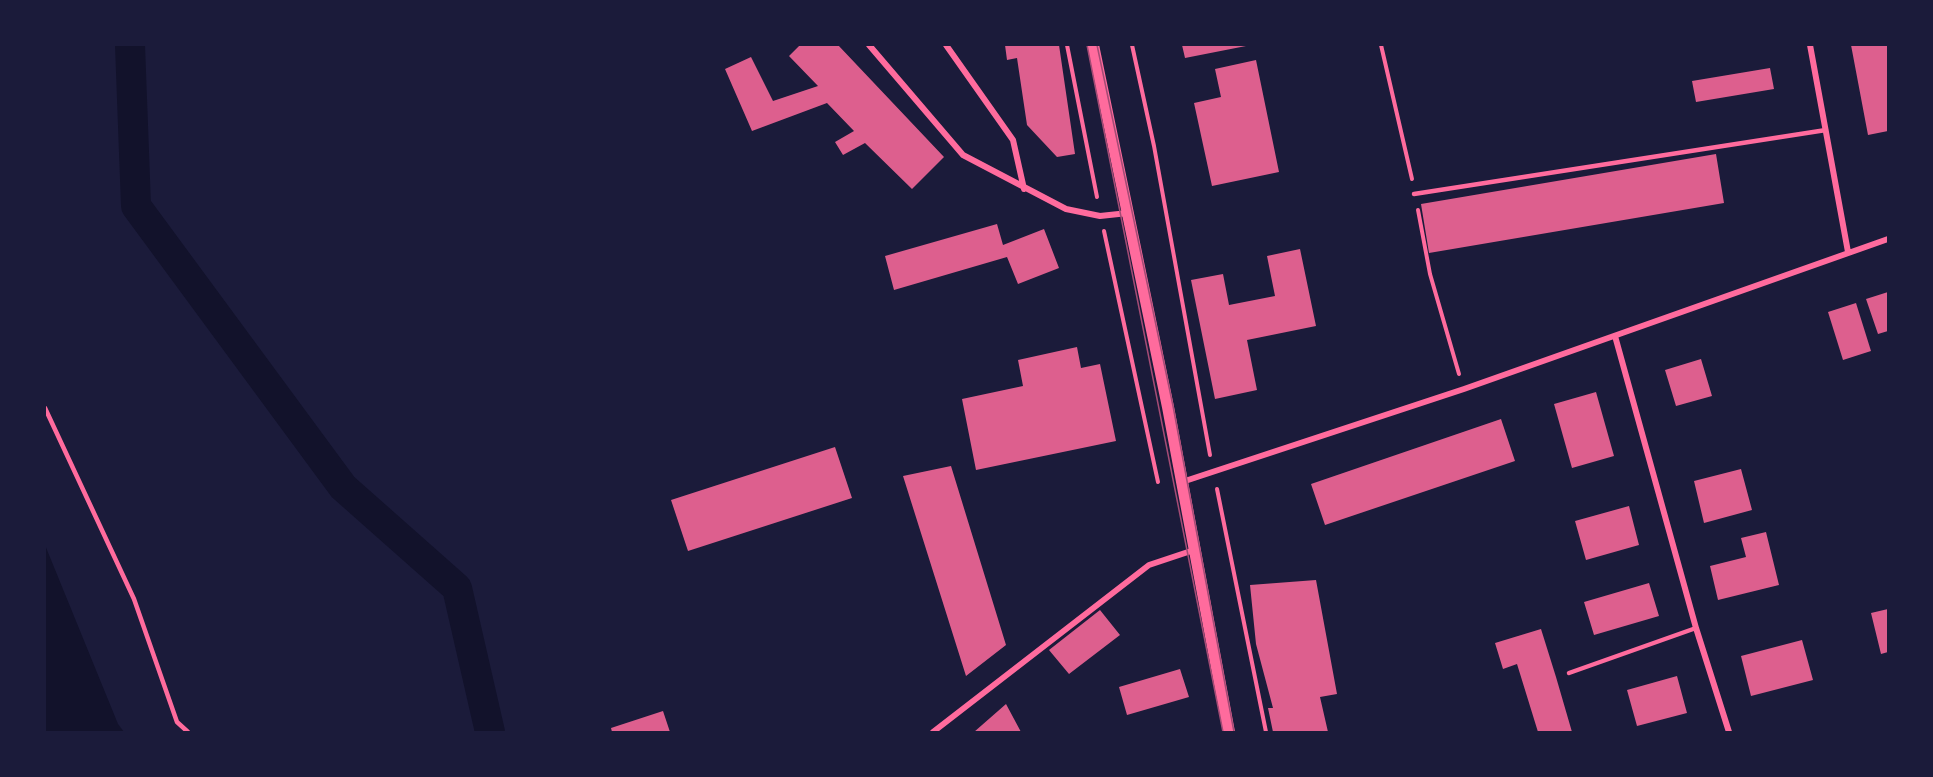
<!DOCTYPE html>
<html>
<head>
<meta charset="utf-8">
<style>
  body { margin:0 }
  #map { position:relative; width:1933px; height:777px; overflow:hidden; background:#1b1b3a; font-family:Poppins,sans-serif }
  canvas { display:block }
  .frame { position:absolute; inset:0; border:46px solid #1b1b3a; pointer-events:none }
</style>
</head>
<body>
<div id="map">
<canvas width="1933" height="777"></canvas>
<div class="frame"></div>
</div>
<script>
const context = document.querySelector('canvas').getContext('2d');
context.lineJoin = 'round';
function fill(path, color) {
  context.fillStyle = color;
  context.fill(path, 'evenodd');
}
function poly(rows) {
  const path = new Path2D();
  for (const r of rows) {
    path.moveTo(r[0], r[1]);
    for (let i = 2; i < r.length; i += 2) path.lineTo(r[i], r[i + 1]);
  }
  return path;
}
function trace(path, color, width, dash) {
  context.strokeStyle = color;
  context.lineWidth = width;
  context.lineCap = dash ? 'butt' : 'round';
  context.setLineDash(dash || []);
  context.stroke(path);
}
fill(poly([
  [45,545,118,724,124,732,45,732]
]), '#12122b');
trace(poly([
  [130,45,136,206,343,487,457,588,490,732]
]), '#12122b', 30);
fill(poly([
  [800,45,838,45,944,157,912,189,865,143,843,155,835,142,854,131,827,103,752,131,725,69,751,57,773,101,818,86,789,56],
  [1005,45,1059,45,1075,154,1057,157,1027,125,1017,58,1007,60],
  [1182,45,1246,45,1246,46,1185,58],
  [1851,45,1888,45,1888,131,1868,135],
  [1256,60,1279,172,1212,186,1194,103,1221,97,1215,69],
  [1770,68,1774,89,1696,102,1692,81],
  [1716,154,1724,203,1429,253,1421,204],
  [997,224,1003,245,1044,229,1059,268,1018,284,1007,257,894,290,885,256],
  [1300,249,1316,326,1247,340,1257,390,1215,399,1191,280,1223,274,1229,305,1275,296,1267,256],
  [1888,292,1888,331,1878,334,1866,299],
  [1856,303,1871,351,1843,360,1828,312],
  [1077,347,1081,368,1100,364,1116,441,976,470,962,399,1023,386,1018,360],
  [1701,359,1712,396,1676,406,1665,370],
  [1596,392,1614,456,1572,468,1554,404],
  [1501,419,1515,461,1325,525,1311,484],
  [835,447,852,498,688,551,671,500],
  [951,466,1006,645,966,676,903,476],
  [1741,469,1752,510,1704,523,1694,481],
  [1629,506,1639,545,1586,560,1575,521],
  [1766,532,1779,585,1718,600,1710,566,1746,557,1741,538],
  [1316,580,1337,694,1320,697,1328,732,1273,732,1268,708,1273,708,1256,644,1250,585],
  [1649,583,1659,616,1594,635,1584,602],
  [1888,609,1888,652,1881,654,1871,613],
  [1100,610,1120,635,1069,674,1049,650],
  [1541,629,1556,677,1572,732,1538,732,1517,664,1503,669,1495,643],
  [1802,640,1813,680,1751,696,1741,656],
  [1180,669,1189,697,1127,715,1119,687],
  [1677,676,1687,713,1637,726,1627,690],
  [1006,704,1021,732,974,732],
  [663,711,670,732,612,732,611,728]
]), '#dd5f8e');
trace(poly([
  [1067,45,1097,197],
  [1132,45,1154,146,1210,455],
  [1381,45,1412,179],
  [1418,210,1430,274,1459,374],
  [1104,231,1158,482],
  [1217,489,1266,732]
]), '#ff6b9d', 4);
trace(poly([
  [1414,194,1826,130],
  [45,408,134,599,177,722,188,732],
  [1569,673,1696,628]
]), '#ff6b9d', 4.5);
trace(poly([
  [869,45,963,155,1066,209,1100,216,1128,213],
  [946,45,1013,140,1024,189],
  [1810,45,1848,252],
  [1615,336,1696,628,1729,732],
  [1182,482,1464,389,1888,239],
  [933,732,1149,565,1194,550]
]), '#ff6b9d', 6);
trace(poly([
  [1093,45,1168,407,1229,732]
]), '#ff6b9d', 12);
trace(poly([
  [1087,45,1223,732],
  [1097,45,1173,406,1234,732]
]), '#a44b75', 1.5);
</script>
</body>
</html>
